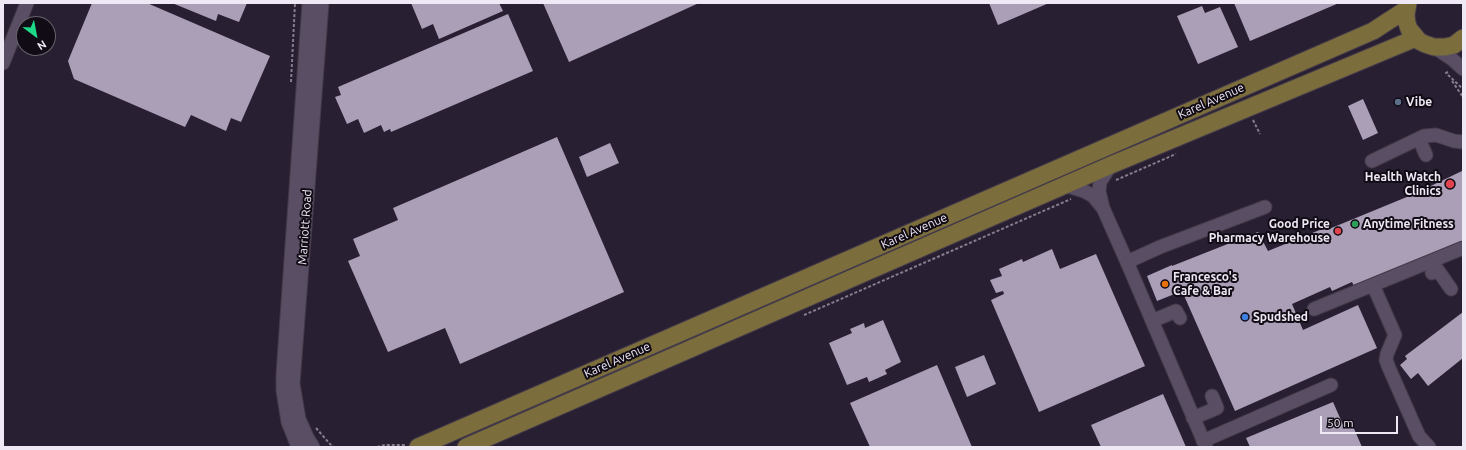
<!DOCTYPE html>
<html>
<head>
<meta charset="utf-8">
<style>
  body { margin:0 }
  #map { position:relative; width:1466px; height:450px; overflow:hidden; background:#291f32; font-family:Ubuntu,sans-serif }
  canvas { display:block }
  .frame { position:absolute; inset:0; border:4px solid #efe8f5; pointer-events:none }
  .north { position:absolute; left:16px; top:16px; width:40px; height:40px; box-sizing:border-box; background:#100b14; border:1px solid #69636e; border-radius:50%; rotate:148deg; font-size:11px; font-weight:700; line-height:16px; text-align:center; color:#efe8f5 }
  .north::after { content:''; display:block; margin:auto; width:14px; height:18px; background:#1dd988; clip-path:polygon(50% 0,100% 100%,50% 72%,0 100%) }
  .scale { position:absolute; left:1320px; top:416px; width:78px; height:18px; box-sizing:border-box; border:2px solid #efe8f5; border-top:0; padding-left:5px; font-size:12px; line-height:14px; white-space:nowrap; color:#efe8f5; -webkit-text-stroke:3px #100b14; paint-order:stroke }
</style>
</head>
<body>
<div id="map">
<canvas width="1466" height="450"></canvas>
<div class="frame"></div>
<div class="north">N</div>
<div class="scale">50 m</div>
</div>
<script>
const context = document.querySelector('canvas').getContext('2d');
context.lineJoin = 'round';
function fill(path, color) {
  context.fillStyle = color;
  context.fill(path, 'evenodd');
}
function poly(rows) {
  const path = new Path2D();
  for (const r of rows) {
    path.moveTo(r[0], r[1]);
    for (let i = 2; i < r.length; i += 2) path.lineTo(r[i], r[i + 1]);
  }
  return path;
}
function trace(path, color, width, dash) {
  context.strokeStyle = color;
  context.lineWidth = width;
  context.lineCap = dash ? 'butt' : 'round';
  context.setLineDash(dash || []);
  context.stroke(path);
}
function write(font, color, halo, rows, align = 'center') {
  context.font = font + ' Ubuntu,sans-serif';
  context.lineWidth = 4;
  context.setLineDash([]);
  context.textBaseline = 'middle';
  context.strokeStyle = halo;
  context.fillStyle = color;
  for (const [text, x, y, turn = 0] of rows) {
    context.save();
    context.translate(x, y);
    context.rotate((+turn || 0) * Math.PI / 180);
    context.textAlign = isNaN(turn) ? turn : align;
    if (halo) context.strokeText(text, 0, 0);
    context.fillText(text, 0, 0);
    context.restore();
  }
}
fill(poly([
  [92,3,147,3,270,56,241,122,231,118,226,131,191,115,185,127,74,79,68,61],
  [172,3,247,3,239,22,218,14,216,21],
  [411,3,499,3,503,11,439,39,433,24,422,29],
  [543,3,699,3,569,62],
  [989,3,1049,3,998,25],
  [1234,3,1339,3,1250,41],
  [1202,6,1205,13,1220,7,1238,47,1198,64,1177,16],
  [508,14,533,71,391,132,390,129,384,132,381,125,364,133,358,119,347,124,335,97,341,95,338,87],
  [1363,99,1378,133,1363,140,1348,106],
  [557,137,624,292,460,364,445,328,388,352,348,261,360,256,353,239,398,220,393,208],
  [610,143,619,163,587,177,579,157],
  [1462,171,1463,174,1463,241,1449,249,1355,288,1352,282,1332,291,1330,287,1292,304,1303,330,1358,305,1377,348,1235,411,1182,291,1157,301,1147,276,1172,265,1172,266,1258,232,1268,251,1327,227,1329,229,1414,194],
  [1052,249,1060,269,1096,254,1145,366,1039,412,991,300,1004,294,1003,291,996,293,990,280,1002,276,999,269,1022,259,1023,262],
  [1463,312,1463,358,1428,386,1418,373,1411,379,1400,365,1407,359,1405,356],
  [883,320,901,362,885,370,887,374,869,382,867,377,847,385,829,343,852,333,850,329,864,323,865,328],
  [984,355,996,384,967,397,955,367],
  [937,365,972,447,870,447,850,403],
  [1163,394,1186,447,1101,447,1091,425],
  [1333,402,1344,427,1352,424,1362,447,1250,447,1246,438]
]), '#ab9fb7');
const minor = poly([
  [1434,47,1452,59,1463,69],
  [3,63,27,3],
  [1419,139,1426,155],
  [1372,161,1424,136,1436,135,1454,141,1463,142],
  [1111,165,1100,182,1099,191,1103,208,1127,262,1206,447],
  [1064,185,1084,191,1093,196,1102,207],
  [1127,262,1160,247,1265,207],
  [1432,273,1437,269,1451,289],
  [1373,285,1395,335,1387,354,1386,360,1389,368,1419,436,1429,447],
  [1314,309,1463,248],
  [1152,321,1176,311,1180,318],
  [1193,418,1217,408,1212,396],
  [1203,441,1331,385],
  [298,447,288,422,283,391,283,374,309,3],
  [313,447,307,437,299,419,293,384,322,3]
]);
const major = poly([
  [1408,3,1406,15,1407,23,1409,29,1419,41,1425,44,1434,47,1445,47,1454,45,1463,38],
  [418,447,1373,31,1407,9],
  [466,447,1111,165,1416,38]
]);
trace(minor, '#433a49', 15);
trace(major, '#433a49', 19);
trace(poly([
  [1448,72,1446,73,1463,89],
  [1452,81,1463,97],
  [291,82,295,3],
  [1253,120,1260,134],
  [1116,180,1176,154],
  [804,315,1071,199],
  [316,428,330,444,334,447],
  [377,447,385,445,406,445]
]), '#867d8d', 2, [3, 2]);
trace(minor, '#594e63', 13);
trace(major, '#7b6d3c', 17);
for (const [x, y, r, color] of [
  [1398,102,4,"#5c6f8a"],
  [1450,184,5,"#e0444e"],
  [1355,224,4,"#2e9e5b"],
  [1338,231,4,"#e0444e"],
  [1165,284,4,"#e8710a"],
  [1245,317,4,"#3f7fe0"]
]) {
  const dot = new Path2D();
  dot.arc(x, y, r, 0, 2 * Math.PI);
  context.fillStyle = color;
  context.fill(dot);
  trace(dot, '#100b14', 1.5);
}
write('12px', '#efe8f5', '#100b14', [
  ["Karel Avenue",1211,101,-24],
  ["Marriott Road",305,227,-86],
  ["Karel Avenue",914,231,-24],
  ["Karel Avenue",617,360,-24]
]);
write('bold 12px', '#efe8f5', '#100b14', [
  ["Vibe",1406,102],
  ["Health Watch",1441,177,"right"],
  ["Clinics",1441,191,"right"],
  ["Good Price",1330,224,"right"],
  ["Pharmacy Warehouse",1330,238,"right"],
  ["Anytime Fitness",1363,224],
  ["Francesco's",1173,277],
  ["Cafe & Bar",1173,291],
  ["Spudshed",1253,317]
], 'left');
</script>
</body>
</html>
